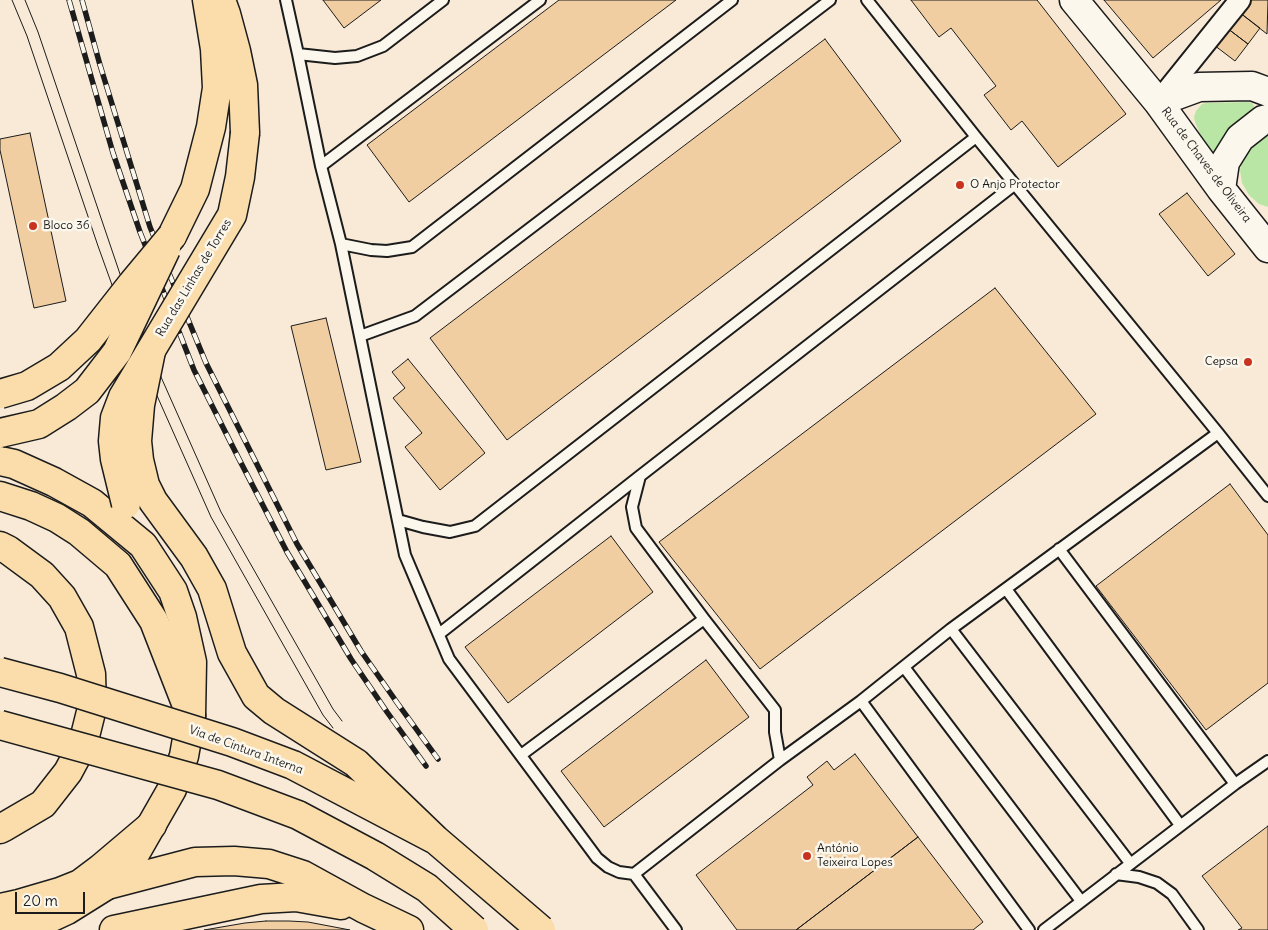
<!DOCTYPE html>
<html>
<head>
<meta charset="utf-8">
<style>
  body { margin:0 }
  #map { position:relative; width:1268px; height:930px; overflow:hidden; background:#f8ead6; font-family:Delius,sans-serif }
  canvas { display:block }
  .scale { position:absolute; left:15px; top:892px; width:70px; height:22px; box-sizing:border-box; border:2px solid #1c1c1c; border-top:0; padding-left:6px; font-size:15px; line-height:18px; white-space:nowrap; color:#1c1c1c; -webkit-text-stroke:4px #fbf7ec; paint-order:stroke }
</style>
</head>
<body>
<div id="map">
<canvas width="1268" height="930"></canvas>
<div class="scale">20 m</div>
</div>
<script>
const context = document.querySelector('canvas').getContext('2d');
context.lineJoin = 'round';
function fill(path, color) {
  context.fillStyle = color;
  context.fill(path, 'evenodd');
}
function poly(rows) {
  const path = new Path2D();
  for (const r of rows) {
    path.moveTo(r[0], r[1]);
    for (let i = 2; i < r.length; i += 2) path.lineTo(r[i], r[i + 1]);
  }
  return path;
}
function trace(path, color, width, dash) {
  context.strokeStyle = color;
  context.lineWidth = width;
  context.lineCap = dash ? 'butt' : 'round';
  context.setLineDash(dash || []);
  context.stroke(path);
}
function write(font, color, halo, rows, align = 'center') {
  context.font = font + ' Delius,sans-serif';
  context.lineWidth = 5;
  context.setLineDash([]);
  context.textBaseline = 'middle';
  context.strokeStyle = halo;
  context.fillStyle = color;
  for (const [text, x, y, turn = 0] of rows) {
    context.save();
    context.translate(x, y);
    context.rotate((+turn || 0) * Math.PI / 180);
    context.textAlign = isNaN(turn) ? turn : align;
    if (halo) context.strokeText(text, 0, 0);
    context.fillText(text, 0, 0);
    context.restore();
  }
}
fill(poly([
  [1248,102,1252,103,1254,106,1254,110,1252,113,1240,121,1230,130,1217,152,1213,154,1210,153,1207,150,1195,122,1194,117,1196,111,1202,104,1207,103],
  [1268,134,1268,207,1259,204,1249,195,1242,183,1240,170,1243,157,1250,145,1260,137]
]), '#b9e6a4');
const building = poly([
  [323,0,381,0,344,28,323,0],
  [559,0,676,0,409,202,367,145,559,0],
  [911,0,1037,0,1126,114,1058,167,1022,121,1011,130,984,95,996,86,951,28,939,37,911,0],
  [1104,0,1221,0,1153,58,1104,0],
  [1242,0,1268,0,1267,34,1235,9,1242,0],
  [1235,9,1260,28,1248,44,1223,25,1235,9],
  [1223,25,1248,44,1235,61,1210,42,1223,25],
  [825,39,901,141,507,440,430,338,825,39],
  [30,133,66,301,34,308,0,150,0,139,30,133],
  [1187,193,1235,254,1208,276,1159,214,1187,193],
  [995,288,1096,414,760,669,659,542,995,288],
  [326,318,361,462,326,470,291,326,326,318],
  [408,359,485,453,440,490,405,447,422,433,393,398,405,388,392,372,408,359],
  [1230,484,1268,535,1268,683,1206,730,1096,586,1230,484],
  [611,536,653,592,508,703,465,647,611,536],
  [706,660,749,717,604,827,561,771,706,660],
  [855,754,918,837,796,930,737,930,696,875,813,785,807,777,827,761,834,770,855,754],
  [1268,826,1268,930,1238,930,1242,928,1202,876,1268,826],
  [918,837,983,922,973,930,796,930,918,837],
  [266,921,289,921,308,922,350,930,204,930,245,923,266,921]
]);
fill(building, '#f1cda2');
trace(building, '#1c1c1c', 1);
const lane = poly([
  [286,0,298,54,321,166,341,244,405,555,449,659,597,858,608,867,619,872,634,874,676,930],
  [867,0,976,137,1218,433,1268,496],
  [298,54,335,58,357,56,383,46,443,0],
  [321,166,540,0],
  [341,244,371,250,387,251,412,247,732,0],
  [360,336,415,316,830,0],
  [640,476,632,507,636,528,704,619,775,710,775,732,780,760],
  [398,520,423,527,450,532,475,526,976,137],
  [1059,549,1235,784],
  [1006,589,1180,825],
  [951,629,1130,863],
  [439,634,640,476,1014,185],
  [904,667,1081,901],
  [861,701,1029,930],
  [521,755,704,619],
  [634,874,780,760,861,701,951,629,1218,433],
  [1116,874,1139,877,1157,883,1172,894,1198,930],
  [1044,930,1235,784,1268,761]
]);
const street = poly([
  [1158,102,1240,0]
]);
const secondary = poly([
  [1074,0,1158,102,1221,189,1268,248],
  [1158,102,1199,87,1252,86,1268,92],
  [1221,189,1225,162,1240,138,1263,120,1268,119]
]);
const primary = poly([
  [221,0,226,14,236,51,243,85,245,133],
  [172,236,195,189,211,127,217,88,215,49,207,0],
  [0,461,14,464,54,482,92,503,143,545,173,591,182,617,192,662,191,716,184,756,172,789,128,866,107,885,67,910,37,924,8,930]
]);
const highway = poly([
  [0,496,31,506,57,518,79,532,118,565,154,621,191,716],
  [0,546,8,550,42,575,62,597,79,627,91,674,92,708,83,744,68,772,43,804,4,827,0,829],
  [107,885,195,862,234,861,269,864,303,875,363,908,409,930],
  [0,908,19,904,60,892,80,884,100,869,152,825],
  [114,930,261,899,296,897,341,905]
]);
trace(lane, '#1c1c1c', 14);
trace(street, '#1c1c1c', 24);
trace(secondary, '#1c1c1c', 31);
trace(primary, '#1c1c1c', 31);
trace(highway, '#1c1c1c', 31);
trace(lane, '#fbf7ec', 10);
trace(street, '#fbf7ec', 20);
trace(secondary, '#fbf7ec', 28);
trace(primary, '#faddab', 28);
trace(highway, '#faddab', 28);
trace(poly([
  [12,0,27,36,98,246,130,335,211,517,323,715,333,728],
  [25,0,38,32,120,274,141,331,161,377,221,512,333,709,342,721]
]), '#1c1c1c', 1);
const rail = poly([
  [69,0,113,153,140,232,194,370,239,459,287,552,351,659,387,712,426,766],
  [82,0,100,65,150,227,206,363,297,544,361,651,398,704,438,759]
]);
trace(rail, '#1c1c1c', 5.5);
trace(rail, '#fbf7ec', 4, [11]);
const primaryBridge = poly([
  [0,433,39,424,66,407,87,391,117,352,166,249],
  [126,504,115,459,113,441,115,418,123,397,232,215,240,177,245,133]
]);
const highwayBridge = poly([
  [151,351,140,405,137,441,139,460,145,485,153,501,194,557,212,589,232,653,256,696,274,711,356,763,436,840],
  [0,394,27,386,59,367,88,340,132,284,172,236],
  [0,672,60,688,232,742,293,765,436,840,541,930],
  [0,725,218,785,298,815,375,856,427,888,474,930]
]);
trace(primaryBridge, '#1c1c1c', 31, []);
trace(highwayBridge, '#1c1c1c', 31, []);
trace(primaryBridge, '#faddab', 28);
trace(highwayBridge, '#faddab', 28);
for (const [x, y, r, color] of [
  [960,185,5,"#c8321e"],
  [33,226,5,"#c8321e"],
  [1248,362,5,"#c8321e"],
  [807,856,5,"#c8321e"]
]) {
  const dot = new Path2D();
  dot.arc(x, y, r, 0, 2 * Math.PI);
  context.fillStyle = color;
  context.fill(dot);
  trace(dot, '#fbf7ec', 2);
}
write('12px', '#1c1c1c', '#fbf7ec', [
  ["Rua de Chaves de Oliveira",1206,165,53],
  ["Rua das Linhas de Torres",194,278,-59],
  ["Via de Cintura Interna",246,750,20]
]);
write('12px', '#1c1c1c', '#fbf7ec', [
  ["O Anjo Protector",970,185],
  ["Bloco 36",43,226],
  ["Cepsa",1238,362,"right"],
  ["António",817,849],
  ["Teixeira Lopes",817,863]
], 'left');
</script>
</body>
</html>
